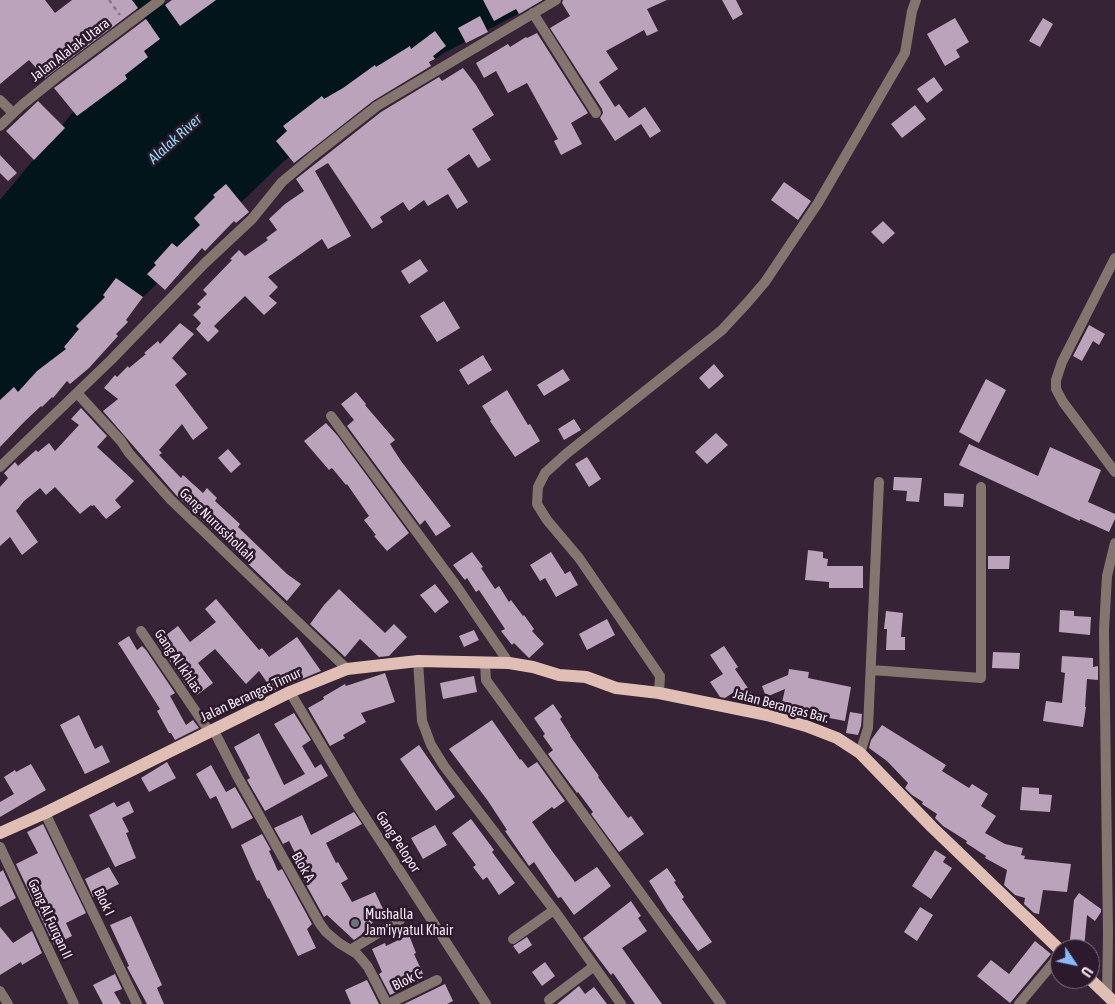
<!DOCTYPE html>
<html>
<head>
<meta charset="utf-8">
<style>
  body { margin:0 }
  #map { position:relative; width:1115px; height:1004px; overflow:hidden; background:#362336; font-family:"Asap Condensed",sans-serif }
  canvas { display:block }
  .north { position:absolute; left:1050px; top:939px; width:50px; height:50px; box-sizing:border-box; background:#2c1a2c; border:1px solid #7c6c7c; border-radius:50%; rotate:124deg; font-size:14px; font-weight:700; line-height:20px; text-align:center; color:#f4e7f4 }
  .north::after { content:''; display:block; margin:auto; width:18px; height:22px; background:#89bafc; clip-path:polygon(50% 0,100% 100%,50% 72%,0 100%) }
</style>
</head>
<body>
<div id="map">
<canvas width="1115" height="1004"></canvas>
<div class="north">U</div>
</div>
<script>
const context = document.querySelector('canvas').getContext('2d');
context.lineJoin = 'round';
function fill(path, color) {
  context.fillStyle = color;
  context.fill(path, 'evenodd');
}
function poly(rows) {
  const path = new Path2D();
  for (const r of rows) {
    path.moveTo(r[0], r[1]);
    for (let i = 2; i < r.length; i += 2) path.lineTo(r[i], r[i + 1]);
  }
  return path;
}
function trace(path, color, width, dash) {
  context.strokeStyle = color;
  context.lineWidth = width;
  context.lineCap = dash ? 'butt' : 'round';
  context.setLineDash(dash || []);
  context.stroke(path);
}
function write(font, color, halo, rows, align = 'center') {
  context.font = font + ' "Asap Condensed",sans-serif';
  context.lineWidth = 5;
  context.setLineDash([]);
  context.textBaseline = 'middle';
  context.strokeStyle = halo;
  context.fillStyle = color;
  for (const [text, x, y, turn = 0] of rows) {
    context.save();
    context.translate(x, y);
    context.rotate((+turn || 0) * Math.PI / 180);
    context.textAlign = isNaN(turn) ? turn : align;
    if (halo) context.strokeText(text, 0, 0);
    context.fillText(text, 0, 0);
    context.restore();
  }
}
fill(poly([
  [186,0,544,0,444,53,284,161,34,402,0,437,0,200,136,36]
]), '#02151b');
trace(poly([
  [145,0,185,43]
]), '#02151b', 26);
fill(poly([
  [0,0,45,0,55,13,72,0,132,0,138,8,45,78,29,60,0,84],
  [172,0,216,0,180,26,165,5],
  [483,0,543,0,519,14,516,9,494,21],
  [563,0,667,0,647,9,658,31,647,36,644,30,606,51,618,69,599,82,615,107,619,104,629,118,645,107,661,131,650,138,641,124,615,141,600,118,603,113,602,109,550,28,570,16,562,3],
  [722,0,736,0,743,14,733,20],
  [480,16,488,32,466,43,458,28],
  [955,18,969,42,956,50,960,57,945,66,927,34],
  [1043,18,1053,24,1040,47,1029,41],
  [146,19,160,39,144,51,148,57,125,75,127,79,77,116,54,88],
  [435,31,446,46,433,56,435,59,429,62,431,66,373,101,294,163,276,141,287,131,283,126,322,96,324,99,343,88,375,65,376,67,410,46,411,49],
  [537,33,588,113,571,123,582,144,561,155,554,141,558,139,527,83,508,93,496,71,484,78,476,63,508,44,510,47,526,37,527,38],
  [463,68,476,85,494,115,472,129,491,160,478,168,469,154,447,169,468,202,457,209,448,194,428,206,424,200,409,211,403,202,380,217,383,222,372,229,328,163,315,171,351,236,328,249,322,239,268,277,278,287,269,296,277,303,264,315,245,296,214,326,219,331,208,342,196,329,201,323,193,315,201,307,197,304,207,294,203,290,232,260,230,259,239,250,245,256,268,240,266,238,277,230,269,219,285,204,304,191,296,179,381,112,439,77,442,81],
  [934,77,943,90,927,103,917,89],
  [38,101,65,128,34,160,6,131],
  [915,105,926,119,902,138,891,124],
  [0,155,17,173,8,181,0,173],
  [784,182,811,201,798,220,771,200],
  [226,184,249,212,236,223,234,221,205,251,202,248,165,290,147,274,156,265,154,263,172,243,177,247,200,225,194,218,215,197,213,195],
  [883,221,895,233,883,244,871,232],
  [420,259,428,271,409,284,401,271],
  [116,278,143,297,126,320,128,322,116,334,118,336,89,368,70,384,67,381,53,398,52,397,42,407,41,406,25,421,0,447,0,400,14,387,18,392,37,371,66,349,64,347,79,329,76,326,105,297,103,295],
  [444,301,460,328,437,342,420,316],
  [180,323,194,334,172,358,187,374,175,385,208,428,193,440,182,424,159,450,162,453,159,455,181,478,183,475,203,493,207,488,217,498,215,501,240,524,238,527,287,574,301,584,287,601,176,495,103,411,118,399,104,388,115,375,117,377,128,366,129,368,146,354,144,353,158,341,160,344],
  [1089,325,1105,334,1099,345,1093,341,1082,361,1073,356],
  [483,355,492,370,468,385,459,370],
  [714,364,724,376,709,389,699,378],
  [563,369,570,380,544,396,537,385],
  [986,379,1006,390,979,443,959,432],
  [507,390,528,425,530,424,540,441,515,457,490,421,491,420,482,406],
  [356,392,366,404,365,405,395,440,390,444,401,461,451,526,436,536,425,520,420,525,347,426,354,420,341,404],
  [81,408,107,436,97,447,134,481,115,500,121,507,106,519,94,505,92,506,91,505,80,514,55,487,46,495,40,488,24,501,16,511,38,542,22,555,10,537,0,546,0,487,8,478,4,473,15,462,18,466,36,450,38,452,49,443,55,451,79,425,71,419],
  [574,419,581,430,564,440,558,429],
  [326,423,337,435,409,533,387,551,374,536,376,535,364,520,369,516,347,484,346,485,332,468,329,470,304,441],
  [716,433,728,445,707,464,695,452],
  [969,444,1038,476,1050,447,1101,470,1088,502,1115,514,1115,519,1109,532,1080,519,1080,521,959,465],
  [228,449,241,464,231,473,218,458],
  [587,457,601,479,589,487,575,464],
  [894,477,922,478,919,502,906,501,907,491,893,490],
  [944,493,964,494,963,507,944,506],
  [808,550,823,552,823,558,828,559,827,566,863,566,863,588,829,588,829,582,805,580],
  [472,552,483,567,481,568,495,589,499,586,509,602,511,600,523,616,524,615,534,629,532,631,544,644,529,658,514,643,512,645,501,631,505,629,479,590,476,592,467,578,465,580,453,565],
  [551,552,565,574,570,571,578,585,556,597,545,578,540,581,530,565],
  [988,556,1010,556,1009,569,988,569],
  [435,584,449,602,435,613,420,595],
  [339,589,385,633,394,624,407,637,389,656,379,657,360,639,345,657,310,624,324,605],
  [216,599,259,650,262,648,269,657,297,637,321,671,273,691,259,671,246,684,215,649,198,663,213,683,197,695,188,684,186,685,157,642,178,626,190,642,216,622,205,609],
  [1060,610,1074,611,1074,616,1091,617,1090,635,1059,632],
  [886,611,903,613,901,637,905,637,905,650,886,650,887,629,884,629],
  [607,619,615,635,587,650,579,634],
  [474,630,479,640,464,647,459,636],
  [129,636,137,650,142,646,146,650,175,693,170,696,186,725,193,720,199,728,175,740,171,733,169,733,157,711,160,709,118,643],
  [724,646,738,667,735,669,754,697,746,702,740,701,734,692,725,698,720,697,710,682,723,674,710,655],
  [993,652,1020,653,1019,669,992,668],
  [1062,656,1093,658,1093,667,1098,666,1098,680,1087,679,1085,707,1086,707,1083,727,1043,721,1046,701,1062,703,1065,673,1061,672],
  [789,669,809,672,808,678,851,687,845,721,824,717,823,719,801,715,803,707,782,703,785,689,766,697,762,686,788,675],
  [385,673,395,702,361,713,366,722,343,735,345,738,330,746,308,708,324,699,323,697,345,684,346,686],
  [474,676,477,692,443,699,440,683],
  [553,704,562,717,560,719,571,736,570,736,599,776,598,777,628,818,631,816,644,834,619,852,591,814,593,812,578,792,577,793,548,754,553,750,543,736,545,734,534,718],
  [850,712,862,714,861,726,858,735,846,733],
  [294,713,311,740,302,746,315,768,321,764,328,776,265,811,247,780,250,778,234,747,259,733,284,785,305,774,274,724],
  [79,715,95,749,102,745,110,762,85,774,60,725],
  [492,720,520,760,521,759,528,768,537,762,565,801,554,809,552,807,532,822,552,851,575,882,597,867,611,886,574,915,561,897,558,898,534,862,529,866,505,831,507,830,488,801,449,749],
  [882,725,946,765,942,771,969,788,972,784,988,794,981,806,996,816,985,833,1005,844,1023,848,1021,855,1025,856,1024,859,1071,864,1067,892,1043,890,1039,914,1034,913,1024,904,1025,898,1015,895,1004,885,1007,870,985,858,986,856,966,843,967,841,943,826,935,818,937,814,922,804,923,802,912,795,905,788,908,783,887,761,869,748,871,740],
  [419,745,455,797,436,811,400,759],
  [167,762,176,778,149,792,141,778],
  [31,764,46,790,0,817,0,802,14,794,4,777,15,770,16,772],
  [211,765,226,792,235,787,253,818,232,829,216,796,210,799,196,774],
  [1022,787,1039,788,1039,794,1052,795,1050,812,1020,810],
  [129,801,134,812,122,818,129,832,126,833,136,858,115,867,89,815,114,802,117,807],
  [354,812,362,824,326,843,336,863,338,862,348,879,341,883,352,902,375,892,383,909,367,917,373,922,361,935,354,940,327,915,324,917,294,863,299,861,289,841,283,844,274,828,302,815,311,835],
  [471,819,494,850,492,852,515,883,499,895,487,877,483,880,473,867,476,865,452,833],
  [43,824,86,913,66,923,72,936,54,945,16,864,38,853,27,832],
  [435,825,447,845,423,859,411,838],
  [262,834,271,850,269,851,278,871,282,869,312,924,307,929,316,948,298,956,269,898,268,899,259,880,257,881,241,845],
  [935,850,946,857,943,862,952,868,931,899,912,886],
  [109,867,119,884,93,897,85,879],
  [667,868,676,881,674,882,684,897,682,899,712,942,698,951,667,910,649,881],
  [3,870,16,898,0,907,0,872],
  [1079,893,1101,909,1101,912,1095,921,1087,915,1084,949,1069,949,1074,900],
  [631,901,641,916,638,918,647,931,622,948,662,1004,635,1004,613,973,611,975,583,938],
  [920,907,933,915,917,941,904,932],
  [131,916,162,985,157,988,164,1004,147,1004,127,967,129,966,110,925],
  [0,927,13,943,32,931,42,953,22,965,21,962,0,975],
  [409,935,416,953,414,954,425,978,390,995,379,974,382,972,372,949,385,943,386,946],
  [527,937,532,945,519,954,513,946],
  [1035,941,1051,954,1010,1003,977,976,991,960,1009,974],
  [545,962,555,976,542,986,532,972],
  [115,974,122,989,114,992,121,1004,103,1004,93,985],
  [367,980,379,1004,351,1004,345,990],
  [445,984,453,1001,447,1004,404,1004],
  [579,986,585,994,594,987,607,1004,557,1004]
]), '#bba3bb');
trace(poly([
  [109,0,120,15]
]), '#877787', 2.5, [4, 4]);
trace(poly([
  [533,13,596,113],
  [0,100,13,113],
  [1115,258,1062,362,1056,380,1056,389,1063,402,1115,472],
  [77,393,121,441,129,453,171,500,347,669],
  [331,416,455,584,509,663],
  [0,467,111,360,204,264,252,219,282,182,313,156,377,106,556,0],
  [141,631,209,731],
  [418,661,422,721,431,745,444,766,554,910,621,1004],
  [485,664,486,680,721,1004],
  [871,670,981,678,981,487],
  [290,692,354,800,486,1004],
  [659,693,660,676,579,558,547,520,537,504,538,487,545,473,566,454,722,330,747,303,765,282,818,203,905,53,912,11,916,0],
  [213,729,236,774,320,924,326,932,339,943,357,954,363,961,368,967,387,1004],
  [860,753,868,728,879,482],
  [45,813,137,1004],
  [0,847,74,1004],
  [513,939,554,910],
  [350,950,400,920],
  [0,991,8,1004],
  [1107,996,1108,934,1104,630,1107,576,1115,543],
  [549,1000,593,967],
  [388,1004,437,980],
  [1019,1004,1060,955]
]), '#85756f', 10);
trace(poly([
  [0,126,22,105,58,76,160,0]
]), '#85756f', 10);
trace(poly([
  [0,833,45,813,290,692,347,669,418,661,509,663,533,667,559,675,586,677,616,688,659,693,767,715,806,726,837,738,860,753,932,827,1060,950],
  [1090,979,1115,1003]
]), '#e1beb3', 12);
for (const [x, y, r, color] of [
  [355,923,5,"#6b7280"]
]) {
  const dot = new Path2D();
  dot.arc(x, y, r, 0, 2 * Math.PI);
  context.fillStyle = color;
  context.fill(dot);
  trace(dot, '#2c1a2c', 2);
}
write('14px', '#f4e7f4', '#2c1a2c', [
  ["Jalan Alalak Utara",70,50,-37],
  ["Gang Nurusshollah",217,525,44],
  ["Gang Al Ikhlas",178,661,56],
  ["Jalan Berangas Timur",251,695,-25],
  ["Jalan Berangas Bar.",781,706,15],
  ["Gang Pelopor",398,842,57],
  ["Blok A",303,867,60],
  ["Blok I",104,902,64],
  ["Gang Al Furqan II",50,919,65],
  ["Blok C",407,980,-26]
]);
write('14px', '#f4e7f4', '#2c1a2c', [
  ["Mushalla",365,915],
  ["Jam'iyyatul Khair",365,931]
], 'left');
write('italic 15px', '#90dbf0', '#2c1a2c', [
  ["Alalak River",175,139,-42]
]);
</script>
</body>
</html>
